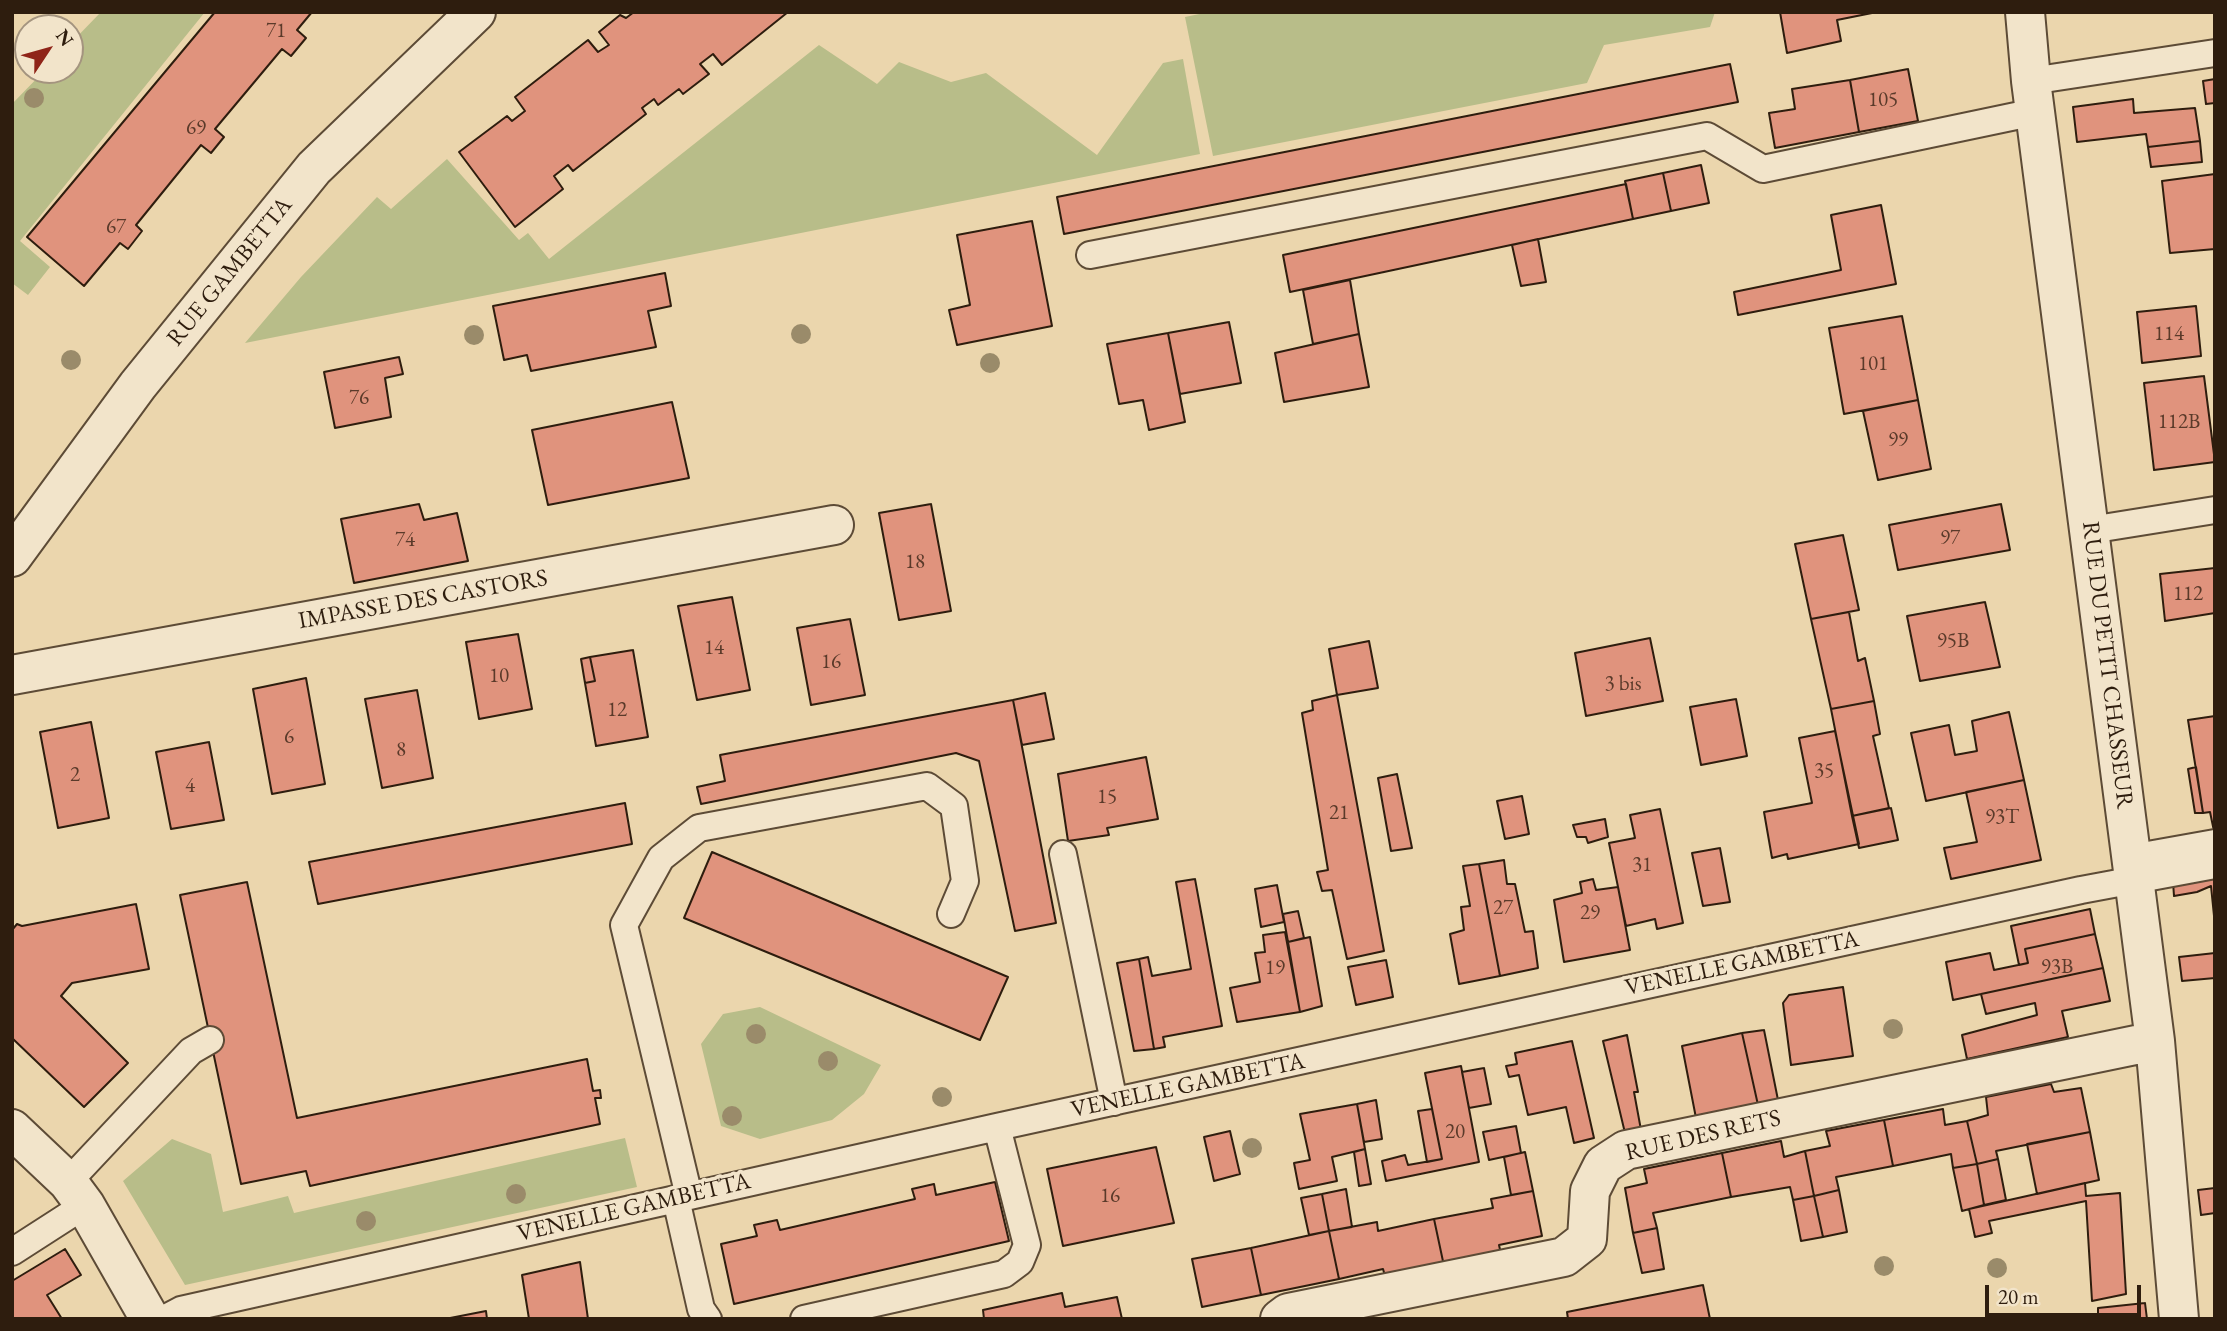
<!DOCTYPE html>
<html>
<head>
<meta charset="utf-8">
<style>
  body { margin:0 }
  #map { position:relative; width:2227px; height:1331px; overflow:hidden; background:#ebd6ad; font-family:"EB Garamond",serif }
  canvas { display:block }
  .frame { position:absolute; inset:0; border:14px solid #2e1d0e; pointer-events:none }
  .north { position:absolute; left:14px; top:14px; width:70px; height:70px; box-sizing:border-box; background:#f2e4ca; border:2px solid #a4947f; border-radius:50%; rotate:54deg; font-size:19px; font-weight:700; line-height:28px; text-align:center; color:#2e1d0e }
  .north::after { content:''; display:block; margin:auto; width:24px; height:32px; background:#8f2418; clip-path:polygon(50% 0,100% 100%,50% 72%,0 100%) }
  .scale { position:absolute; left:1985px; top:1285px; width:156px; height:32px; box-sizing:border-box; border:4px solid #2e1d0e; border-top:0; padding-left:9px; font-size:21px; line-height:24px; white-space:nowrap; color:#2e1d0e; -webkit-text-stroke:5px #f2e4ca; paint-order:stroke }
</style>
</head>
<body>
<div id="map">
<canvas width="2227" height="1331"></canvas>
<div class="frame"></div>
<div class="north">N</div>
<div class="scale">20 m</div>
</div>
<script>
const context = document.querySelector('canvas').getContext('2d');
context.lineJoin = 'round';
function fill(path, color) {
  context.fillStyle = color;
  context.fill(path, 'evenodd');
}
function poly(rows) {
  const path = new Path2D();
  for (const r of rows) {
    path.moveTo(r[0], r[1]);
    for (let i = 2; i < r.length; i += 2) path.lineTo(r[i], r[i + 1]);
  }
  return path;
}
function trace(path, color, width, dash) {
  context.strokeStyle = color;
  context.lineWidth = width;
  context.lineCap = dash ? 'butt' : 'round';
  context.setLineDash(dash || []);
  context.stroke(path);
}
function write(font, color, halo, rows, align = 'center') {
  context.font = font + ' "EB Garamond",serif';
  context.lineWidth = 7;
  context.setLineDash([]);
  context.textBaseline = 'middle';
  context.strokeStyle = halo;
  context.fillStyle = color;
  for (const [text, x, y, turn = 0] of rows) {
    context.save();
    context.translate(x, y);
    context.rotate((+turn || 0) * Math.PI / 180);
    context.textAlign = isNaN(turn) ? turn : align;
    if (halo) context.strokeText(text, 0, 0);
    context.fillText(text, 0, 0);
    context.restore();
  }
}
fill(poly([
  [101,12,205,12,20,241,50,267,28,295,12,283,12,104,45,70,70,70,70,44],
  [1209,12,1715,12,1710,27,1604,45,1587,83,1213,156,1185,17],
  [819,45,877,84,899,62,951,82,986,73,1097,155,1163,63,1183,59,1200,154,245,343,301,277,377,197,391,209,447,159,519,240,528,233,549,259],
  [760,1007,881,1065,864,1094,832,1120,760,1139,721,1126,701,1044,723,1014],
  [625,1138,637,1187,185,1285,123,1181,172,1139,211,1154,223,1212,288,1196,294,1213]
]), '#b8bd89');
const building = poly([
  [215,12,312,12,297,30,306,38,291,56,282,49,215,129,224,137,211,153,201,145,136,225,142,231,128,249,120,243,84,286,27,237,215,12],
  [634,12,788,12,722,65,713,54,700,64,709,74,683,94,679,89,658,105,654,99,642,108,646,114,573,171,568,165,554,176,563,189,515,227,459,152,507,116,512,121,525,111,515,97,588,40,598,52,609,45,599,32,620,15,626,18,634,12],
  [1780,12,1877,12,1837,20,1841,41,1787,53,1780,12],
  [1730,64,1738,102,1064,234,1057,197,1730,64],
  [1908,69,1918,121,1859,132,1850,80,1908,69],
  [2215,79,2215,103,2206,104,2203,81,2215,79],
  [1850,80,1859,132,1775,148,1769,113,1795,109,1792,89,1850,80],
  [2133,99,2134,113,2195,108,2200,141,2148,147,2146,134,2077,142,2073,107,2133,99],
  [2200,141,2202,162,2151,167,2148,147,2200,141],
  [1701,165,1709,203,1671,211,1663,173,1701,165],
  [1663,173,1671,211,1633,219,1625,181,1663,173],
  [2215,174,2215,249,2170,253,2162,181,2215,174],
  [1626,184,1633,219,1290,292,1283,255,1626,184],
  [1881,205,1896,284,1738,315,1734,292,1841,270,1831,215,1881,205],
  [1032,221,1052,326,957,345,949,310,970,305,957,235,1032,221],
  [1538,239,1546,282,1521,286,1512,245,1538,239],
  [665,273,671,306,648,311,656,347,531,371,527,355,504,360,493,306,665,273],
  [1350,280,1359,334,1313,344,1303,290,1350,280],
  [2196,306,2201,356,2142,363,2137,312,2196,306],
  [1902,316,1918,400,1844,414,1829,328,1902,316],
  [1229,322,1241,383,1180,394,1168,333,1229,322],
  [1168,333,1185,422,1149,430,1143,400,1119,404,1107,344,1168,333],
  [1359,334,1369,387,1284,402,1275,353,1359,334],
  [399,357,403,374,385,378,391,417,335,428,324,372,399,357],
  [2204,376,2215,462,2154,470,2144,383,2204,376],
  [1918,400,1931,469,1878,480,1863,411,1918,400],
  [672,402,689,478,548,505,532,430,672,402],
  [419,504,424,520,457,513,468,561,354,583,341,519,419,504],
  [931,504,951,611,899,620,879,513,931,504],
  [2001,504,2010,550,1898,570,1889,525,2001,504],
  [1843,535,1859,610,1811,619,1795,544,1843,535],
  [2215,568,2215,613,2165,621,2160,574,2215,568],
  [732,597,750,690,697,700,678,606,732,597],
  [1985,602,2000,667,1920,681,1907,616,1985,602],
  [1849,612,1858,661,1865,658,1874,701,1831,709,1811,619,1849,612],
  [850,619,865,695,811,705,797,628,850,619],
  [518,634,532,709,479,719,466,642,518,634],
  [1650,638,1663,701,1586,716,1575,653,1650,638],
  [1369,641,1378,688,1337,695,1329,649,1369,641],
  [633,650,648,737,596,746,585,683,595,681,590,657,633,650],
  [590,657,595,681,585,683,581,659,590,657],
  [306,678,325,784,272,794,253,689,306,678],
  [417,690,433,778,382,788,365,699,417,690],
  [1045,693,1054,739,1022,745,1013,700,1045,693],
  [1337,695,1384,951,1347,959,1332,890,1322,891,1317,872,1328,870,1302,713,1313,710,1312,701,1337,695],
  [1736,699,1747,756,1701,765,1690,707,1736,699],
  [1013,700,1056,923,1015,931,979,761,956,753,701,804,697,787,725,781,720,755,1013,700],
  [1874,701,1880,734,1873,736,1889,808,1852,816,1831,709,1874,701],
  [2009,712,2024,780,1926,801,1911,733,1949,725,1955,755,1977,751,1972,721,2009,712],
  [2215,716,2215,836,2210,812,2203,813,2188,720,2215,716],
  [91,722,109,818,58,828,40,732,91,722],
  [1835,731,1859,844,1788,859,1787,854,1772,858,1764,812,1812,803,1799,738,1835,731],
  [209,742,224,820,171,829,156,752,209,742],
  [1146,757,1158,819,1107,828,1109,835,1068,841,1058,774,1146,757],
  [2196,767,2203,813,2195,813,2188,769,2196,767],
  [1397,774,1412,848,1391,851,1378,778,1397,774],
  [2024,780,2041,860,1951,879,1944,848,1977,842,1966,792,2024,780],
  [1522,796,1529,834,1505,839,1497,801,1522,796],
  [625,803,632,844,318,904,309,862,625,803],
  [1891,808,1898,840,1859,848,1852,816,1891,808],
  [1660,809,1683,923,1657,929,1655,919,1626,926,1609,843,1635,838,1630,815,1660,809],
  [1605,819,1608,837,1588,843,1586,837,1577,837,1573,825,1605,819],
  [1720,848,1730,902,1703,906,1692,853,1720,848],
  [712,852,1008,977,980,1040,684,918,712,852],
  [1504,860,1507,884,1515,884,1525,932,1533,931,1538,968,1500,976,1479,864,1504,860],
  [1479,864,1500,976,1459,984,1450,934,1464,930,1461,907,1470,906,1463,866,1479,864],
  [2215,874,2215,926,2211,886,2197,892,2174,896,2173,882,2215,874],
  [1195,879,1222,1026,1163,1037,1165,1047,1154,1049,1139,959,1148,957,1152,976,1191,969,1176,882,1195,879],
  [1593,879,1596,890,1618,887,1630,950,1564,962,1554,900,1582,893,1580,882,1593,879],
  [247,882,297,1118,587,1059,593,1091,600,1090,601,1098,595,1098,600,1124,310,1186,306,1171,241,1184,180,895,247,882],
  [1277,885,1284,922,1261,927,1255,889,1277,885],
  [136,904,149,969,72,983,61,996,128,1063,84,1107,12,1038,12,930,17,924,22,926,136,904],
  [2090,909,2095,934,2025,949,2028,963,2019,965,2011,926,2090,909],
  [1298,911,1304,938,1288,942,1283,914,1298,911],
  [1285,932,1300,1012,1237,1022,1230,988,1260,982,1255,953,1265,952,1263,935,1285,932],
  [2095,934,2103,968,1953,1000,1946,962,1990,953,1994,970,2028,963,2025,949,2095,934],
  [1310,937,1322,1006,1300,1012,1288,942,1310,937],
  [2215,953,2215,978,2182,981,2179,957,2215,953],
  [1139,959,1154,1049,1134,1051,1117,963,1139,959],
  [1386,960,1393,997,1356,1005,1348,967,1386,960],
  [2103,968,2110,1001,2062,1011,2068,1037,1967,1059,1962,1035,2037,1015,2035,1003,1986,1014,1981,994,2103,968],
  [1843,987,1853,1056,1791,1065,1783,1003,1789,995,1843,987],
  [1764,1030,1778,1100,1758,1105,1742,1033,1764,1030],
  [1742,1033,1758,1105,1696,1118,1682,1046,1742,1033],
  [1627,1035,1638,1092,1634,1092,1641,1130,1625,1133,1603,1041,1627,1035],
  [1572,1041,1594,1138,1574,1143,1566,1107,1528,1115,1519,1075,1509,1077,1506,1066,1517,1064,1515,1053,1572,1041],
  [1461,1066,1479,1162,1386,1181,1382,1161,1405,1155,1408,1165,1442,1159,1425,1073,1461,1066],
  [1484,1068,1491,1104,1469,1108,1462,1072,1484,1068],
  [2051,1084,2054,1092,2081,1088,2090,1132,1996,1151,1998,1159,1977,1164,1967,1121,1988,1115,1986,1097,2051,1084],
  [1376,1100,1382,1139,1364,1142,1357,1104,1376,1100],
  [1357,1104,1365,1149,1332,1157,1337,1181,1299,1189,1294,1163,1310,1160,1300,1114,1357,1104],
  [1432,1109,1442,1159,1427,1162,1418,1111,1432,1109],
  [1943,1109,1945,1125,1967,1121,1977,1164,1953,1168,1951,1154,1893,1166,1884,1120,1943,1109],
  [1884,1120,1893,1166,1836,1177,1839,1190,1814,1196,1805,1151,1830,1146,1826,1131,1884,1120],
  [1516,1126,1521,1153,1489,1160,1483,1132,1516,1126],
  [1230,1131,1240,1174,1214,1181,1204,1137,1230,1131],
  [2090,1132,2099,1180,2037,1194,2027,1144,2090,1132],
  [1781,1141,1784,1157,1805,1151,1814,1196,1793,1200,1790,1187,1731,1197,1722,1153,1781,1141],
  [1156,1147,1174,1223,1063,1246,1047,1169,1156,1147],
  [1365,1149,1371,1184,1359,1186,1354,1152,1365,1149],
  [1525,1152,1533,1191,1511,1195,1504,1157,1525,1152],
  [1722,1153,1731,1197,1653,1213,1657,1228,1633,1233,1625,1188,1647,1183,1644,1169,1722,1153],
  [1998,1159,2006,1200,1984,1205,1977,1164,1998,1159],
  [1977,1164,1984,1205,1962,1211,1953,1168,1977,1164],
  [995,1182,1009,1241,734,1304,721,1244,757,1236,754,1225,777,1220,780,1230,915,1199,912,1189,934,1184,936,1195,995,1182],
  [2085,1183,2086,1196,2120,1193,2126,1294,2092,1301,2086,1201,1989,1221,1992,1233,1975,1237,1969,1209,2085,1183],
  [2215,1188,2215,1213,2201,1215,2198,1190,2215,1188],
  [1346,1189,1352,1227,1329,1231,1322,1194,1346,1189],
  [1839,1190,1847,1232,1823,1237,1814,1196,1839,1190],
  [1533,1191,1542,1236,1499,1245,1501,1254,1444,1266,1434,1219,1493,1208,1491,1199,1533,1191],
  [1322,1194,1329,1231,1309,1235,1301,1198,1322,1194],
  [1814,1196,1823,1237,1801,1241,1793,1200,1814,1196],
  [1434,1219,1444,1266,1385,1276,1383,1269,1339,1279,1329,1231,1377,1222,1378,1231,1434,1219],
  [1657,1228,1664,1269,1642,1273,1633,1233,1657,1228],
  [1329,1231,1339,1279,1261,1295,1251,1248,1329,1231],
  [1251,1248,1261,1295,1202,1307,1192,1259,1251,1248],
  [65,1249,81,1275,47,1295,62,1319,12,1319,12,1281,65,1249],
  [580,1262,588,1319,529,1319,522,1275,580,1262],
  [1703,1285,1710,1319,1568,1319,1567,1312,1703,1285],
  [1062,1293,1065,1307,1117,1297,1122,1319,984,1319,983,1310,1062,1293],
  [2145,1303,2147,1319,2085,1319,2098,1317,2098,1308,2145,1303],
  [486,1311,487,1319,445,1319,486,1311]
]);
fill(building, '#e0937d');
trace(building, '#2e1d0e', 2);
const lane = poly([
  [2031,81,2215,53],
  [1090,255,1707,136,1763,169,2035,112],
  [2090,530,2215,510],
  [1063,854,1114,1102],
  [2131,858,2215,843],
  [68,1182,191,1051,210,1040],
  [689,1196,624,925,661,858,699,828,927,786,954,806,965,881,951,914],
  [676,1199,701,1309,708,1319],
  [12,1252,85,1205],
  [164,1319,181,1310,997,1127,2081,890,2215,865],
  [804,1319,1004,1274,1020,1262,1027,1245,997,1127]
]);
const street = poly([
  [2025,12,2031,81,2155,1041,2179,1319],
  [12,557,138,385,314,168,476,12],
  [12,675,834,525],
  [12,1129,68,1182,85,1205,150,1319],
  [1280,1319,1288,1313,1564,1257,1587,1239,1590,1191,1603,1165,1626,1150,2155,1041]
]);
trace(lane, '#5d4b36', 30);
trace(street, '#5d4b36', 42);
trace(lane, '#f2e4ca', 26);
trace(street, '#f2e4ca', 38);
context.fillStyle = '#9a8b6a';
for (const [x, y] of [
  [34,98],
  [801,334],
  [474,335],
  [71,360],
  [990,363],
  [1893,1029],
  [756,1034],
  [828,1061],
  [942,1097],
  [732,1116],
  [1252,1148],
  [516,1194],
  [366,1221],
  [1884,1266],
  [1997,1268]
]) {
  context.beginPath();
  context.arc(x, y, 10, 0, 2 * Math.PI);
  context.fill();
}
write('21px', '#5a3a2a', null, [
  ["71",276,31],
  ["105",1883,100],
  ["69",196,128],
  ["67",116,227],
  ["114",2169,334],
  ["101",1873,364],
  ["76",359,398],
  ["112B",2179,422],
  ["99",1898,440],
  ["97",1950,538],
  ["74",405,540],
  ["18",915,562],
  ["112",2188,594],
  ["95B",1953,641],
  ["14",714,648],
  ["16",831,662],
  ["10",499,676],
  ["3 bis",1623,684],
  ["12",617,710],
  ["6",289,737],
  ["8",401,750],
  ["35",1824,771],
  ["2",75,775],
  ["4",190,786],
  ["15",1107,797],
  ["21",1339,813],
  ["93T",2002,817],
  ["31",1642,865],
  ["27",1503,908],
  ["29",1590,913],
  ["93B",2057,967],
  ["19",1275,968],
  ["20",1455,1132],
  ["16",1110,1196]
]);
write('24px', '#2e1d0e', '#f2e4ca', [
  ["RUE GAMBETTA",230,272,-51],
  ["IMPASSE DES CASTORS",423,600,-10],
  ["RUE DU PETIT CHASSEUR",2107,665,83],
  ["VENELLE GAMBETTA",1742,964,-12],
  ["VENELLE GAMBETTA",1188,1086,-12],
  ["RUE DES RETS",1703,1136,-13],
  ["VENELLE GAMBETTA",634,1208,-13]
]);
</script>
</body>
</html>
